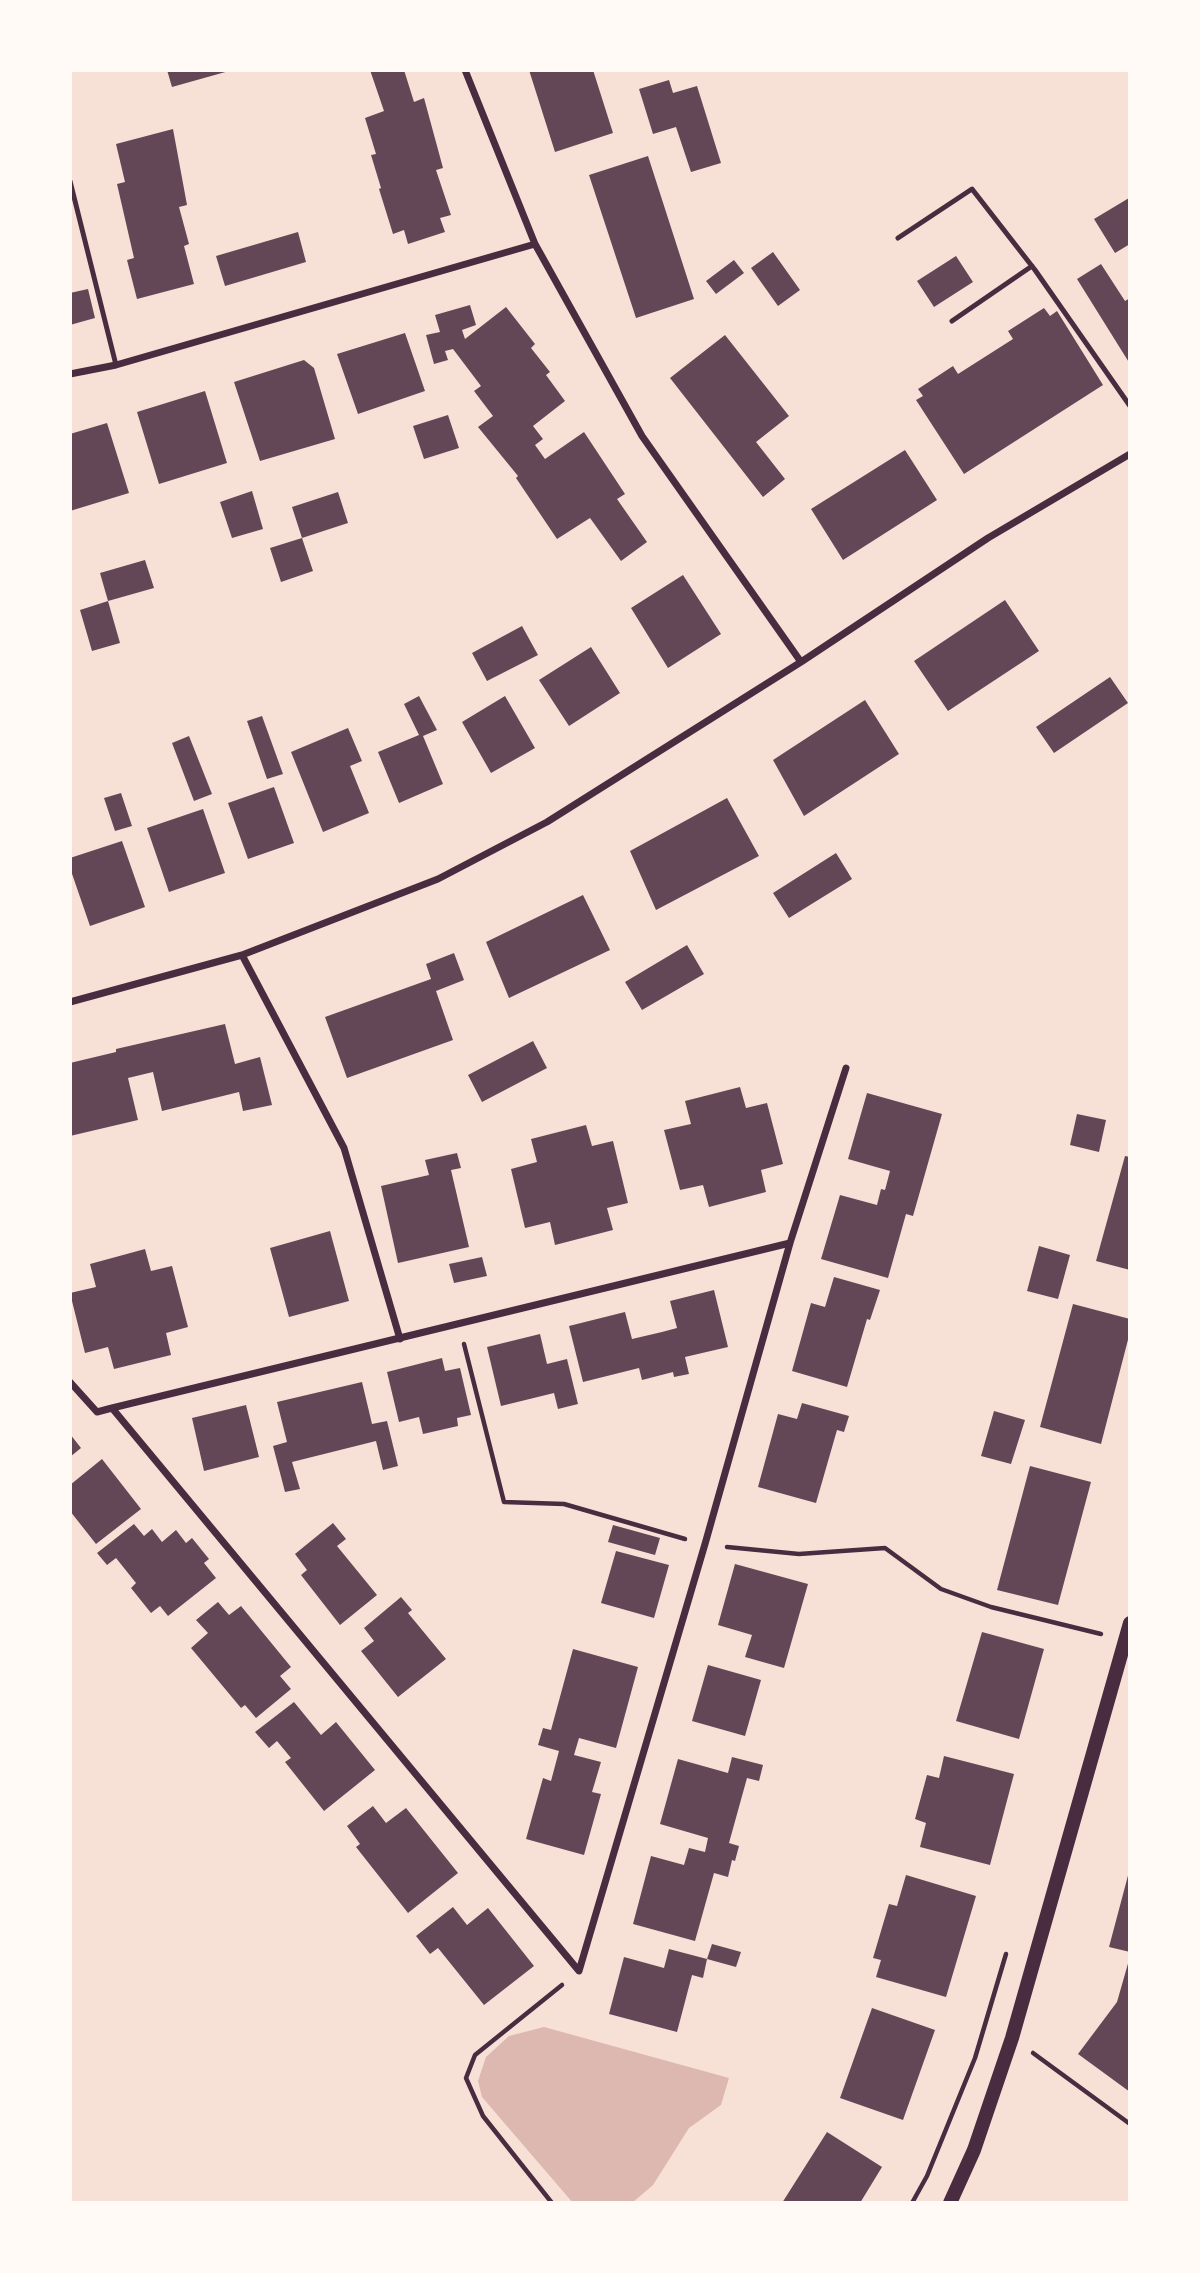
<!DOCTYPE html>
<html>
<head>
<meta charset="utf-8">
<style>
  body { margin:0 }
  #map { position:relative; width:1200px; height:2273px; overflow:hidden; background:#f7e1d7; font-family:Montserrat,sans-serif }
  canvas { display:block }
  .frame { position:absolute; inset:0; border:72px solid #fffaf5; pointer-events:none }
</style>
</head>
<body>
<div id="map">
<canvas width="1200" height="2273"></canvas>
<div class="frame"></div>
</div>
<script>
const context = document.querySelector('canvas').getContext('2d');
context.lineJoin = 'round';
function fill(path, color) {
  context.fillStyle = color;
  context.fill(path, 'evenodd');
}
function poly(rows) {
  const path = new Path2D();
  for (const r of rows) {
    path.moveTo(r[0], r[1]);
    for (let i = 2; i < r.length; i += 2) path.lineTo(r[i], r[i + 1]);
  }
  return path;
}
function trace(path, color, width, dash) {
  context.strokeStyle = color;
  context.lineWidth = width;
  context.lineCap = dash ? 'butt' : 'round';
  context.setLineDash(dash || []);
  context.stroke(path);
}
fill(poly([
  [544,2027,729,2078,721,2105,689,2128,653,2185,632,2203,573,2203,482,2097,478,2081,486,2057,509,2036]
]), '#dcb8b0');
fill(poly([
  [167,70,228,70,229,71,172,87],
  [370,70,404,70,414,102,424,98,443,168,436,170,451,215,440,218,445,232,408,244,404,230,393,234,379,189,381,188,371,155,376,154,365,118,384,111],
  [529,70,593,70,613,133,555,152],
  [669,80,673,93,697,86,721,163,691,172,676,127,653,134,639,89],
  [173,129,187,205,179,207,189,244,184,246,194,284,137,299,127,260,134,258,117,184,125,182,116,144],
  [648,156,694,299,636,318,589,175],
  [1129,198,1130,244,1115,253,1094,219],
  [298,232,306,262,225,286,216,256],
  [773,252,800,290,778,306,751,268],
  [956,256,973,282,934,307,917,281],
  [734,260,744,273,716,294,706,281],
  [1101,264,1125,301,1130,298,1130,364,1077,279],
  [88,289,95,318,70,325,70,293],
  [470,305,476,325,462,330,465,339,506,307,535,344,531,348,550,372,546,375,565,401,533,426,543,439,535,445,545,459,584,432,625,494,617,499,647,542,621,561,590,518,557,539,516,478,518,476,478,427,493,416,474,391,481,386,453,349,445,351,448,360,434,364,426,335,440,332,435,315],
  [1044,308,1050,316,1057,311,1103,385,964,474,916,400,923,396,918,389,953,366,958,374,1013,339,1008,331],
  [405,333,425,391,358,414,337,354],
  [725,335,789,416,756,442,785,479,763,497,670,378],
  [304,360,314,368,335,439,260,461,234,382],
  [205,391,227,463,159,484,137,412],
  [448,415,459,448,424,459,413,426],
  [107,423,129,493,70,511,70,434],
  [905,450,937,500,843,560,811,509],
  [252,491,263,529,232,538,220,502],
  [338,492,348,523,302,538,313,571,281,582,270,548,302,538,292,507],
  [145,560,154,588,108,601,100,573],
  [683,575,721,634,668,668,631,608],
  [1005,600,1039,651,948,711,914,661],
  [108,601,120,643,92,651,80,610],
  [522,626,538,655,487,681,472,653],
  [591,647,620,693,569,726,539,680],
  [1110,677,1128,703,1054,753,1036,727],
  [419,696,437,730,423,736,443,784,399,803,378,752,419,735,404,704],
  [505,696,535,748,491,773,462,722],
  [865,700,899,754,804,816,773,760],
  [262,716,283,774,267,779,247,721],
  [348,728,362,761,350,766,369,813,323,832,291,752],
  [189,736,212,794,194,801,172,743],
  [274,787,294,843,248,859,228,803],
  [121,793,132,826,115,831,104,798],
  [727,798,759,856,656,910,630,851],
  [203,809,225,873,169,892,147,828],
  [122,841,145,907,90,926,70,868,70,858],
  [836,853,852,879,789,918,773,893],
  [583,895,610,950,509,998,486,942],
  [687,945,704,974,642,1010,625,982],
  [454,953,464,980,436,991,453,1040,347,1078,325,1017,431,979,426,964],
  [225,1024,235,1064,260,1057,272,1105,243,1111,239,1092,162,1111,153,1072,128,1078,138,1120,70,1136,70,1063,116,1052,116,1049],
  [533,1041,547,1068,482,1102,468,1075],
  [740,1087,746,1108,767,1103,783,1164,761,1170,766,1192,709,1207,703,1185,680,1190,664,1130,691,1124,685,1101],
  [867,1093,942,1114,913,1216,906,1214,888,1278,821,1259,840,1195,877,1205,881,1189,885,1190,890,1171,848,1159],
  [1077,1114,1106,1120,1099,1152,1070,1145],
  [586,1125,592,1146,613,1141,628,1203,607,1208,613,1230,555,1245,550,1222,525,1228,511,1169,537,1162,531,1139],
  [457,1153,461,1168,451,1170,469,1247,398,1263,381,1186,429,1175,425,1160],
  [1125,1156,1130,1157,1130,1270,1096,1261],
  [330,1231,349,1301,289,1317,270,1248],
  [1039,1246,1070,1255,1058,1299,1027,1291],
  [145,1249,151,1271,172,1266,188,1327,166,1333,171,1355,114,1369,108,1347,85,1353,70,1293,96,1287,90,1264],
  [482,1257,487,1276,454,1283,449,1264],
  [834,1277,880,1290,870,1320,867,1319,847,1387,792,1371,811,1303,825,1307],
  [714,1290,728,1347,685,1357,689,1374,674,1377,673,1372,642,1380,639,1368,583,1382,569,1326,625,1312,632,1339,662,1332,677,1328,670,1301],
  [1073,1304,1130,1319,1130,1332,1101,1444,1040,1427],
  [540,1334,547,1364,567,1359,578,1404,558,1409,554,1393,501,1406,487,1347],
  [442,1358,445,1371,460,1368,471,1415,457,1418,458,1426,423,1434,419,1417,399,1422,387,1372],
  [362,1382,372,1424,387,1421,398,1466,383,1470,376,1441,292,1462,300,1489,285,1492,273,1446,287,1442,277,1402],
  [802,1403,849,1416,844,1432,837,1430,816,1503,758,1487,778,1414,797,1419],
  [246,1405,259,1457,204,1471,192,1418],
  [994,1411,1025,1420,1011,1464,981,1456],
  [70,1434,81,1448,70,1457],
  [102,1459,141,1509,96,1544,70,1511,70,1485],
  [1030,1466,1091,1482,1058,1605,997,1590],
  [333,1523,346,1539,337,1546,377,1595,340,1625,301,1575,307,1570,295,1554],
  [134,1524,144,1536,152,1529,162,1542,176,1530,186,1543,192,1538,209,1559,204,1563,216,1578,168,1616,160,1606,151,1613,131,1588,136,1583,116,1558,107,1565,97,1553],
  [613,1525,660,1538,655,1555,608,1542],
  [616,1551,669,1565,654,1618,601,1603],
  [735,1564,808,1584,784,1668,745,1657,752,1635,718,1625],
  [401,1597,412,1610,408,1613,446,1659,398,1697,361,1651,374,1641,364,1628],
  [218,1602,229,1615,241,1606,291,1667,280,1676,291,1689,256,1718,245,1705,241,1708,191,1648,208,1633,196,1620],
  [982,1632,1044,1649,1019,1739,956,1721],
  [573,1649,638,1667,616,1748,579,1738,574,1755,601,1762,592,1792,601,1794,584,1855,526,1839,543,1778,551,1781,559,1751,538,1745,543,1728,551,1730],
  [708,1665,761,1680,745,1736,692,1721],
  [294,1702,321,1735,336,1722,375,1770,324,1811,285,1762,291,1758,277,1741,269,1748,255,1732],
  [944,1756,1014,1774,990,1865,920,1847,926,1823,915,1819,927,1775,939,1778],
  [732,1757,763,1765,759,1781,747,1778,729,1843,739,1846,735,1861,732,1860,728,1877,714,1873,695,1941,633,1924,651,1856,684,1865,689,1848,705,1852,708,1838,660,1824,678,1759,728,1773],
  [373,1806,386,1823,406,1808,458,1873,408,1913,356,1847,360,1844,347,1826],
  [1130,1868,1130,1952,1109,1947],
  [906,1875,976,1896,946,1997,876,1977,881,1960,873,1958,889,1904,897,1906],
  [453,1907,467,1925,488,1908,534,1966,484,2005,438,1948,430,1954,416,1936],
  [712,1944,741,1952,736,1967,707,1959,703,1978,692,1975,677,2032,609,2014,624,1957,664,1968,669,1949,707,1959],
  [1129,1960,1130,1960,1130,2092,1078,2054,1117,2002],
  [872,2008,935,2030,903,2120,840,2098],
  [827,2132,882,2167,860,2203,782,2203]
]), '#644757');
trace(poly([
  [464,1344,504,1502,564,1504,685,1539],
  [727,1547,799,1554,885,1548,941,1589,991,1607,1101,1634],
  [1033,2053,1130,2124],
  [552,2203,483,2116,466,2078,475,2055,562,1985],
  [912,2203,927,2176,975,2058,1006,1954]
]), '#4a2c40', 4.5);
trace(poly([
  [70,181,116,365],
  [898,238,972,189,1035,270,1130,406],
  [952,321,1032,266]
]), '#4a2c40', 5);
trace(poly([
  [465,70,535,244,642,436,801,662],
  [70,374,116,365,535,244],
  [242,955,344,1148,400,1339],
  [70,1002,242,955,438,879,547,822,801,662,988,538,1130,454],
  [790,1243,705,1544,579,1971,112,1408,790,1243],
  [790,1243,846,1068],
  [70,1382,97,1412,112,1408]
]), '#4a2c40', 7);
trace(poly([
  [950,2203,974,2150,1012,2038,1130,1623]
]), '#4a2c40', 14);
</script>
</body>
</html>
